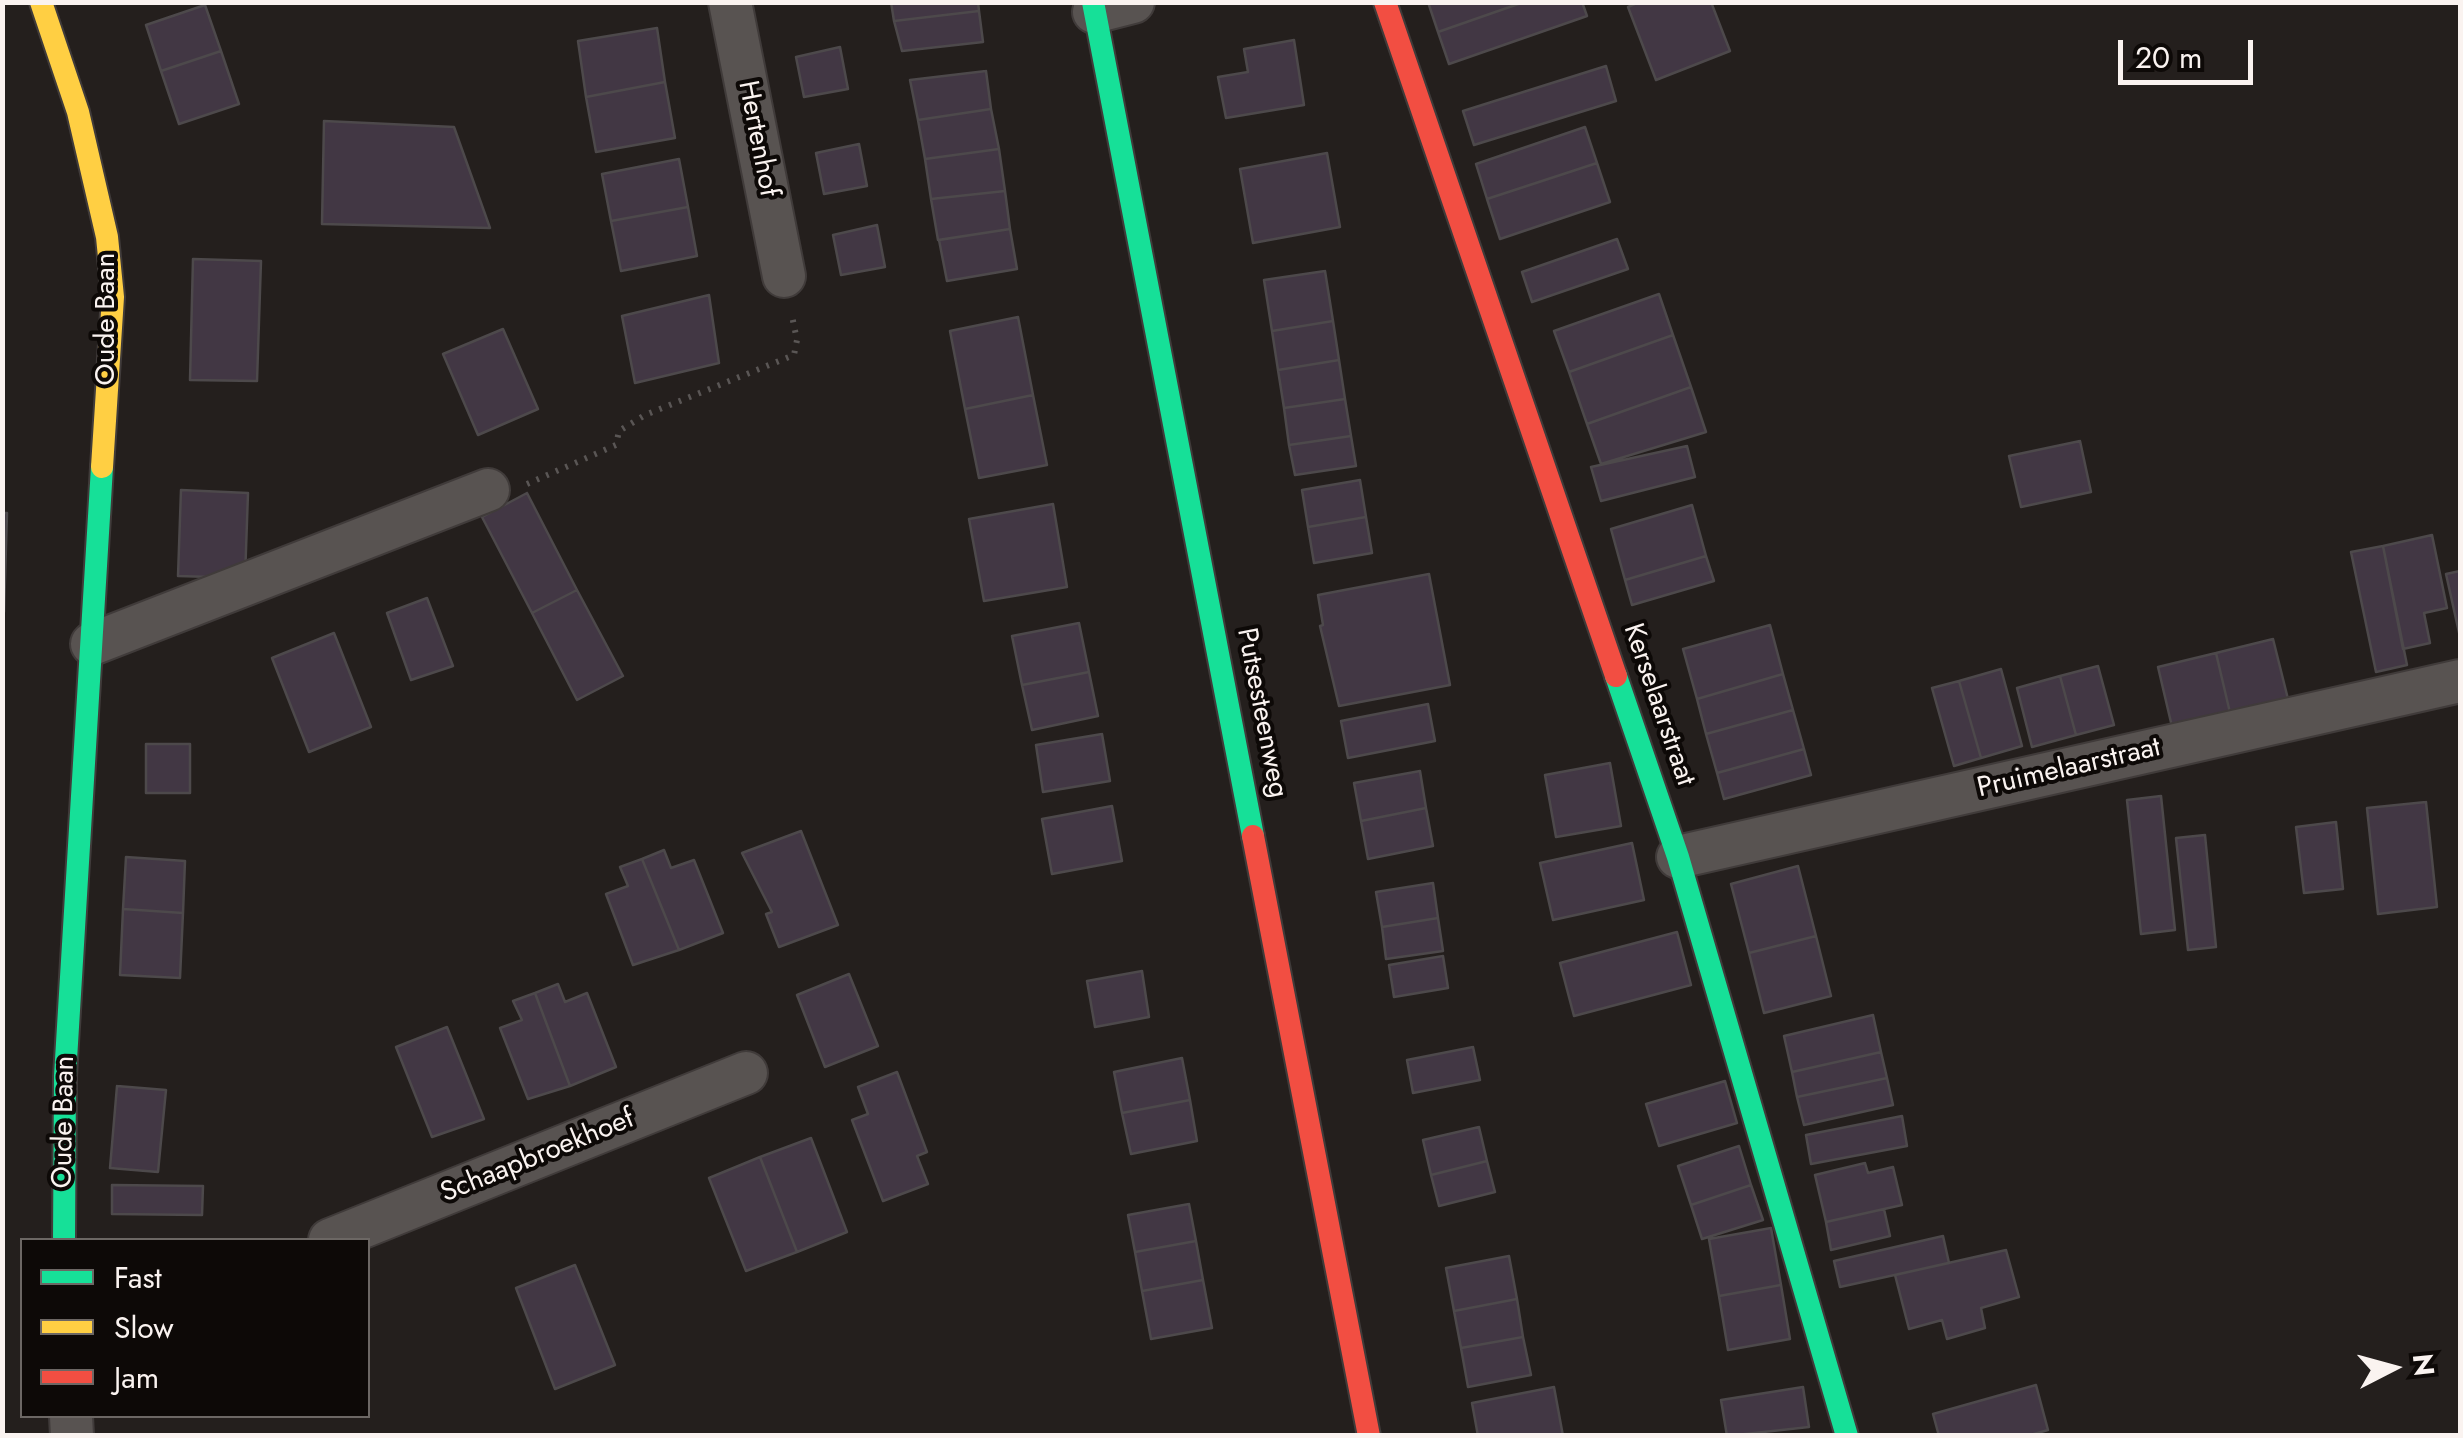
<!DOCTYPE html>
<html>
<head>
<meta charset="utf-8">
<style>
  body { margin:0 }
  #map { position:relative; width:2463px; height:1438px; overflow:hidden; background:#241f1d; font-family:Jost,sans-serif }
  canvas { display:block }
  .frame { position:absolute; inset:0; border:5px solid #faf3f0; pointer-events:none }
  .legend { position:absolute; left:20px; top:1238px; width:350px; height:180px; box-sizing:border-box; background:#0d0907; border:2px solid #6c6764; margin:0; padding:12px 18px; list-style:none; font-size:30px; color:#faf3f0 }
  .legend li { display:flex; align-items:center; gap:20px; height:50px }
  .legend b { width:50px; border:2px solid #6c6764 }
  .north { position:absolute; left:2343px; top:1318px; width:100px; height:100px; -webkit-text-stroke:8px #0d0907; paint-order:stroke; rotate:84deg; font-size:28px; font-weight:700; line-height:40px; text-align:center; color:#faf3f0 }
  .north::after { content:''; display:block; margin:auto; width:35px; height:45px; background:#faf3f0; clip-path:polygon(50% 0,100% 100%,50% 72%,0 100%) }
  .scale { position:absolute; left:2118px; top:40px; width:135px; height:45px; box-sizing:border-box; border:5px solid #faf3f0; border-top:0; padding-left:12px; font-size:30px; line-height:35px; white-space:nowrap; color:#faf3f0; -webkit-text-stroke:8px #0d0907; paint-order:stroke }
</style>
</head>
<body>
<div id="map">
<canvas width="2463" height="1438"></canvas>
<div class="frame"></div>
<ul class="legend">
<li><b style="height:12px;background:#16e098"></b>Fast</li>
<li><b style="height:12px;background:#ffcf43"></b>Slow</li>
<li><b style="height:12px;background:#f24e42"></b>Jam</li>
</ul>
<div class="north">N</div>
<div class="scale">20 m</div>
</div>
<script>
const context = document.querySelector('canvas').getContext('2d');
context.lineJoin = 'round';
function fill(path, color) {
  context.fillStyle = color;
  context.fill(path, 'evenodd');
}
function poly(rows) {
  const path = new Path2D();
  for (const r of rows) {
    path.moveTo(r[0], r[1]);
    for (let i = 2; i < r.length; i += 2) path.lineTo(r[i], r[i + 1]);
  }
  return path;
}
function trace(path, color, width, dash) {
  context.strokeStyle = color;
  context.lineWidth = width;
  context.lineCap = dash ? 'butt' : 'round';
  context.setLineDash(dash || []);
  context.stroke(path);
}
function write(font, color, halo, rows, align = 'center') {
  context.font = font + ' Jost,sans-serif';
  context.lineWidth = 8;
  context.setLineDash([]);
  context.textBaseline = 'middle';
  context.strokeStyle = halo;
  context.fillStyle = color;
  for (const [text, x, y, turn = 0] of rows) {
    context.save();
    context.translate(x, y);
    context.rotate((+turn || 0) * Math.PI / 180);
    context.textAlign = isNaN(turn) ? turn : align;
    if (halo) context.strokeText(text, 0, 0);
    context.fillText(text, 0, 0);
    context.restore();
  }
}
const building = poly([
  [891,2,978,2,979,11,894,21,891,2],
  [1428,2,1524,2,1438,32,1428,2],
  [1524,2,1582,2,1587,16,1449,64,1438,32,1524,2],
  [1639,2,1711,2,1730,51,1656,80,1628,7,1639,2],
  [205,5,221,51,161,71,146,25,205,5],
  [979,11,983,42,902,51,894,21,979,11],
  [657,28,665,82,586,97,578,41,657,28],
  [1294,40,1304,105,1226,118,1218,77,1248,72,1244,49,1294,40],
  [840,47,848,89,804,97,796,57,840,47],
  [221,51,239,104,179,124,161,71,221,51],
  [1606,66,1616,101,1474,145,1463,111,1606,66],
  [986,71,991,109,918,120,910,80,986,71],
  [665,82,675,138,596,152,586,97,665,82],
  [991,109,999,149,925,159,918,120,991,109],
  [324,121,454,127,490,228,322,224,324,121],
  [1585,127,1597,163,1487,199,1476,164,1585,127],
  [859,144,867,186,824,194,816,153,859,144],
  [999,149,1005,191,931,199,925,159,999,149],
  [1327,153,1340,227,1253,243,1240,169,1327,153],
  [679,159,688,207,611,221,602,174,679,159],
  [1597,163,1610,202,1500,239,1487,199,1597,163],
  [1005,191,1010,229,938,240,931,199,1005,191],
  [688,207,697,256,621,271,611,221,688,207],
  [877,225,885,267,841,275,833,235,877,225],
  [1010,229,1017,269,947,281,939,240,1010,229],
  [1617,239,1628,269,1532,302,1522,272,1617,239],
  [193,259,261,261,257,381,190,380,193,259],
  [1325,271,1333,321,1272,331,1264,280,1325,271],
  [1659,294,1673,335,1569,372,1554,331,1659,294],
  [709,295,719,363,635,383,622,316,709,295],
  [1018,317,1033,395,965,409,950,331,1018,317],
  [1333,321,1339,360,1278,370,1272,331,1333,321],
  [503,329,538,409,478,435,443,354,503,329],
  [1673,335,1691,387,1587,424,1569,372,1673,335],
  [1339,360,1345,399,1284,408,1278,370,1339,360],
  [1691,387,1706,432,1601,464,1587,424,1691,387],
  [1033,395,1047,465,979,478,965,409,1033,395],
  [1345,399,1351,436,1289,445,1284,408,1345,399],
  [1351,436,1356,466,1295,475,1289,445,1351,436],
  [2080,441,2091,492,2021,507,2009,456,2080,441],
  [1687,446,1695,477,1601,501,1591,467,1687,446],
  [1360,480,1366,517,1308,527,1302,490,1360,480],
  [181,490,248,493,245,578,178,576,181,490],
  [527,493,577,590,532,613,482,517,527,493],
  [1053,504,1067,587,984,601,969,519,1053,504],
  [1692,505,1706,556,1625,580,1611,529,1692,505],
  [2,513,7,513,4,612,2,612,2,513],
  [1366,517,1372,553,1314,563,1308,527,1366,517],
  [2432,535,2447,608,2424,613,2430,643,2403,649,2383,546,2432,535],
  [2383,546,2407,665,2376,672,2351,552,2383,546],
  [1706,556,1714,581,1632,605,1625,580,1706,556],
  [2460,571,2460,637,2446,574,2460,571],
  [1429,574,1450,685,1339,706,1320,626,1323,625,1318,595,1429,574],
  [577,590,623,676,577,700,532,613,577,590],
  [427,598,453,666,411,680,387,613,427,598],
  [1079,623,1089,672,1022,685,1012,636,1079,623],
  [1770,625,1783,674,1697,699,1683,649,1770,625],
  [334,633,371,727,309,752,272,658,334,633],
  [2273,639,2289,703,2231,717,2216,653,2273,639],
  [2216,653,2231,717,2173,731,2158,667,2216,653],
  [2098,666,2114,725,2076,735,2060,676,2098,666],
  [2001,669,2022,746,1981,758,1959,681,2001,669],
  [1089,672,1098,716,1032,730,1022,685,1089,672],
  [1783,674,1793,710,1706,734,1697,699,1783,674],
  [2060,676,2076,735,2032,747,2017,688,2060,676],
  [1959,681,1981,758,1954,766,1932,688,1959,681],
  [1428,704,1435,741,1348,758,1341,721,1428,704],
  [1793,710,1804,749,1717,773,1706,734,1793,710],
  [1102,734,1110,781,1043,792,1036,745,1102,734],
  [146,744,190,744,190,793,146,793,146,744],
  [1804,749,1811,775,1724,799,1717,773,1804,749],
  [1610,763,1621,826,1556,837,1545,775,1610,763],
  [1420,771,1426,808,1361,821,1354,783,1420,771],
  [2161,796,2175,930,2141,934,2127,800,2161,796],
  [2426,802,2437,907,2378,914,2367,808,2426,802],
  [1112,806,1122,861,1052,874,1042,819,1112,806],
  [1426,808,1433,846,1368,859,1361,821,1426,808],
  [2336,822,2343,889,2304,893,2296,827,2336,822],
  [801,831,838,925,779,947,766,914,772,912,742,853,801,831],
  [2205,835,2216,947,2188,950,2176,838,2205,835],
  [1632,843,1644,900,1553,920,1540,863,1632,843],
  [664,850,671,868,694,860,723,933,679,950,642,859,664,850],
  [126,857,185,861,183,913,123,909,126,857],
  [642,859,679,950,633,965,606,894,628,886,620,867,642,859],
  [1798,866,1816,936,1749,953,1731,884,1798,866],
  [1433,883,1438,918,1382,927,1376,892,1433,883],
  [123,909,183,913,180,978,120,975,123,909],
  [1438,918,1443,951,1386,959,1382,927,1438,918],
  [1677,932,1691,985,1574,1016,1560,963,1677,932],
  [1816,936,1831,996,1764,1013,1749,953,1816,936],
  [1443,956,1448,988,1394,997,1389,965,1443,956],
  [1142,971,1149,1017,1095,1027,1087,981,1142,971],
  [849,974,878,1046,825,1067,797,995,849,974],
  [558,984,565,1002,587,993,616,1067,570,1086,535,993,558,984],
  [535,993,570,1086,528,1099,500,1028,522,1020,513,1001,535,993],
  [1873,1015,1881,1052,1792,1072,1784,1036,1873,1015],
  [447,1027,484,1119,432,1137,396,1047,447,1027],
  [1473,1047,1480,1080,1413,1093,1407,1060,1473,1047],
  [1881,1052,1887,1078,1797,1097,1792,1072,1881,1052],
  [1182,1058,1190,1100,1122,1113,1114,1072,1182,1058],
  [897,1072,927,1152,917,1156,928,1184,883,1201,852,1120,868,1114,858,1087,897,1072],
  [1887,1078,1893,1105,1804,1125,1797,1097,1887,1078],
  [1725,1081,1737,1123,1659,1146,1646,1104,1725,1081],
  [117,1086,166,1090,158,1172,110,1168,117,1086],
  [1190,1100,1197,1141,1131,1154,1122,1113,1190,1100],
  [1902,1116,1907,1146,1811,1164,1806,1135,1902,1116],
  [1479,1127,1487,1161,1431,1175,1423,1140,1479,1127],
  [811,1138,847,1232,797,1252,760,1157,811,1138],
  [1739,1146,1751,1185,1691,1205,1678,1166,1739,1146],
  [760,1157,797,1252,746,1271,709,1178,760,1157],
  [1487,1161,1495,1192,1439,1206,1431,1175,1487,1161],
  [1865,1163,1868,1173,1893,1167,1902,1205,1826,1222,1815,1175,1865,1163],
  [112,1185,203,1186,202,1215,112,1214,112,1185],
  [1751,1185,1763,1220,1702,1239,1691,1205,1751,1185],
  [1189,1204,1196,1241,1135,1252,1128,1215,1189,1204],
  [1884,1209,1890,1236,1831,1250,1826,1222,1884,1209],
  [1771,1228,1781,1285,1719,1296,1709,1239,1771,1228],
  [1943,1236,1949,1263,1840,1287,1834,1261,1943,1236],
  [1196,1241,1203,1280,1142,1291,1135,1252,1196,1241],
  [2006,1250,2019,1297,1981,1308,1985,1328,1947,1339,1942,1320,1909,1329,1895,1275,2006,1250],
  [1509,1256,1517,1299,1454,1311,1446,1268,1509,1256],
  [575,1265,615,1365,555,1389,516,1288,575,1265],
  [1203,1280,1212,1328,1151,1339,1142,1291,1203,1280],
  [1781,1285,1790,1339,1728,1350,1719,1296,1781,1285],
  [1517,1299,1523,1337,1461,1348,1454,1311,1517,1299],
  [1523,1337,1531,1375,1468,1387,1461,1348,1523,1337],
  [2036,1385,2048,1430,2027,1436,1939,1436,1933,1414,2036,1385],
  [1554,1387,1563,1436,1478,1436,1472,1403,1554,1387],
  [1803,1387,1809,1427,1727,1436,1721,1400,1803,1387]
]);
fill(building, '#423744');
trace(building, '#4d494b', 2.5);
const street = poly([
  [730,2,784,276],
  [1094,12,1133,2],
  [92,644,488,490],
  [1678,857,2460,681],
  [330,1240,746,1073],
  [71,1416,72,1436]
]);
const fast = poly([
  [1093,2,1253,836],
  [1616,676,1678,857,1847,1436],
  [64,1240,65,1076,102,467]
]);
const slow = poly([
  [41,2,78,112,107,237,113,297,102,467]
]);
const jam = poly([
  [1385,2,1616,676],
  [1253,836,1369,1436]
]);
trace(street, '#403b3a', 46);
trace(fast, '#403b3a', 26);
trace(slow, '#403b3a', 26);
trace(jam, '#403b3a', 26);
trace(poly([
  [527,484,616,445,619,431,645,415,794,355,797,340,792,316]
]), '#5a5655', 6, [2.5, 8]);
trace(street, '#585351', 42);
trace(fast, '#16e098', 22);
trace(slow, '#ffcf43', 22);
trace(jam, '#f24e42', 22);
write('28px', '#faf3f0', '#0d0907', [
  ["Hertenhof",757,139,79],
  ["Oude Baan",107,319,-90],
  ["Kerselaarstraat",1658,705,71],
  ["Putsesteenweg",1261,713,79],
  ["Pruimelaarstraat",2069,769,-13],
  ["Oude Baan",65,1122,-89],
  ["Schaapbroekhoef",538,1157,-22]
]);
</script>
</body>
</html>
